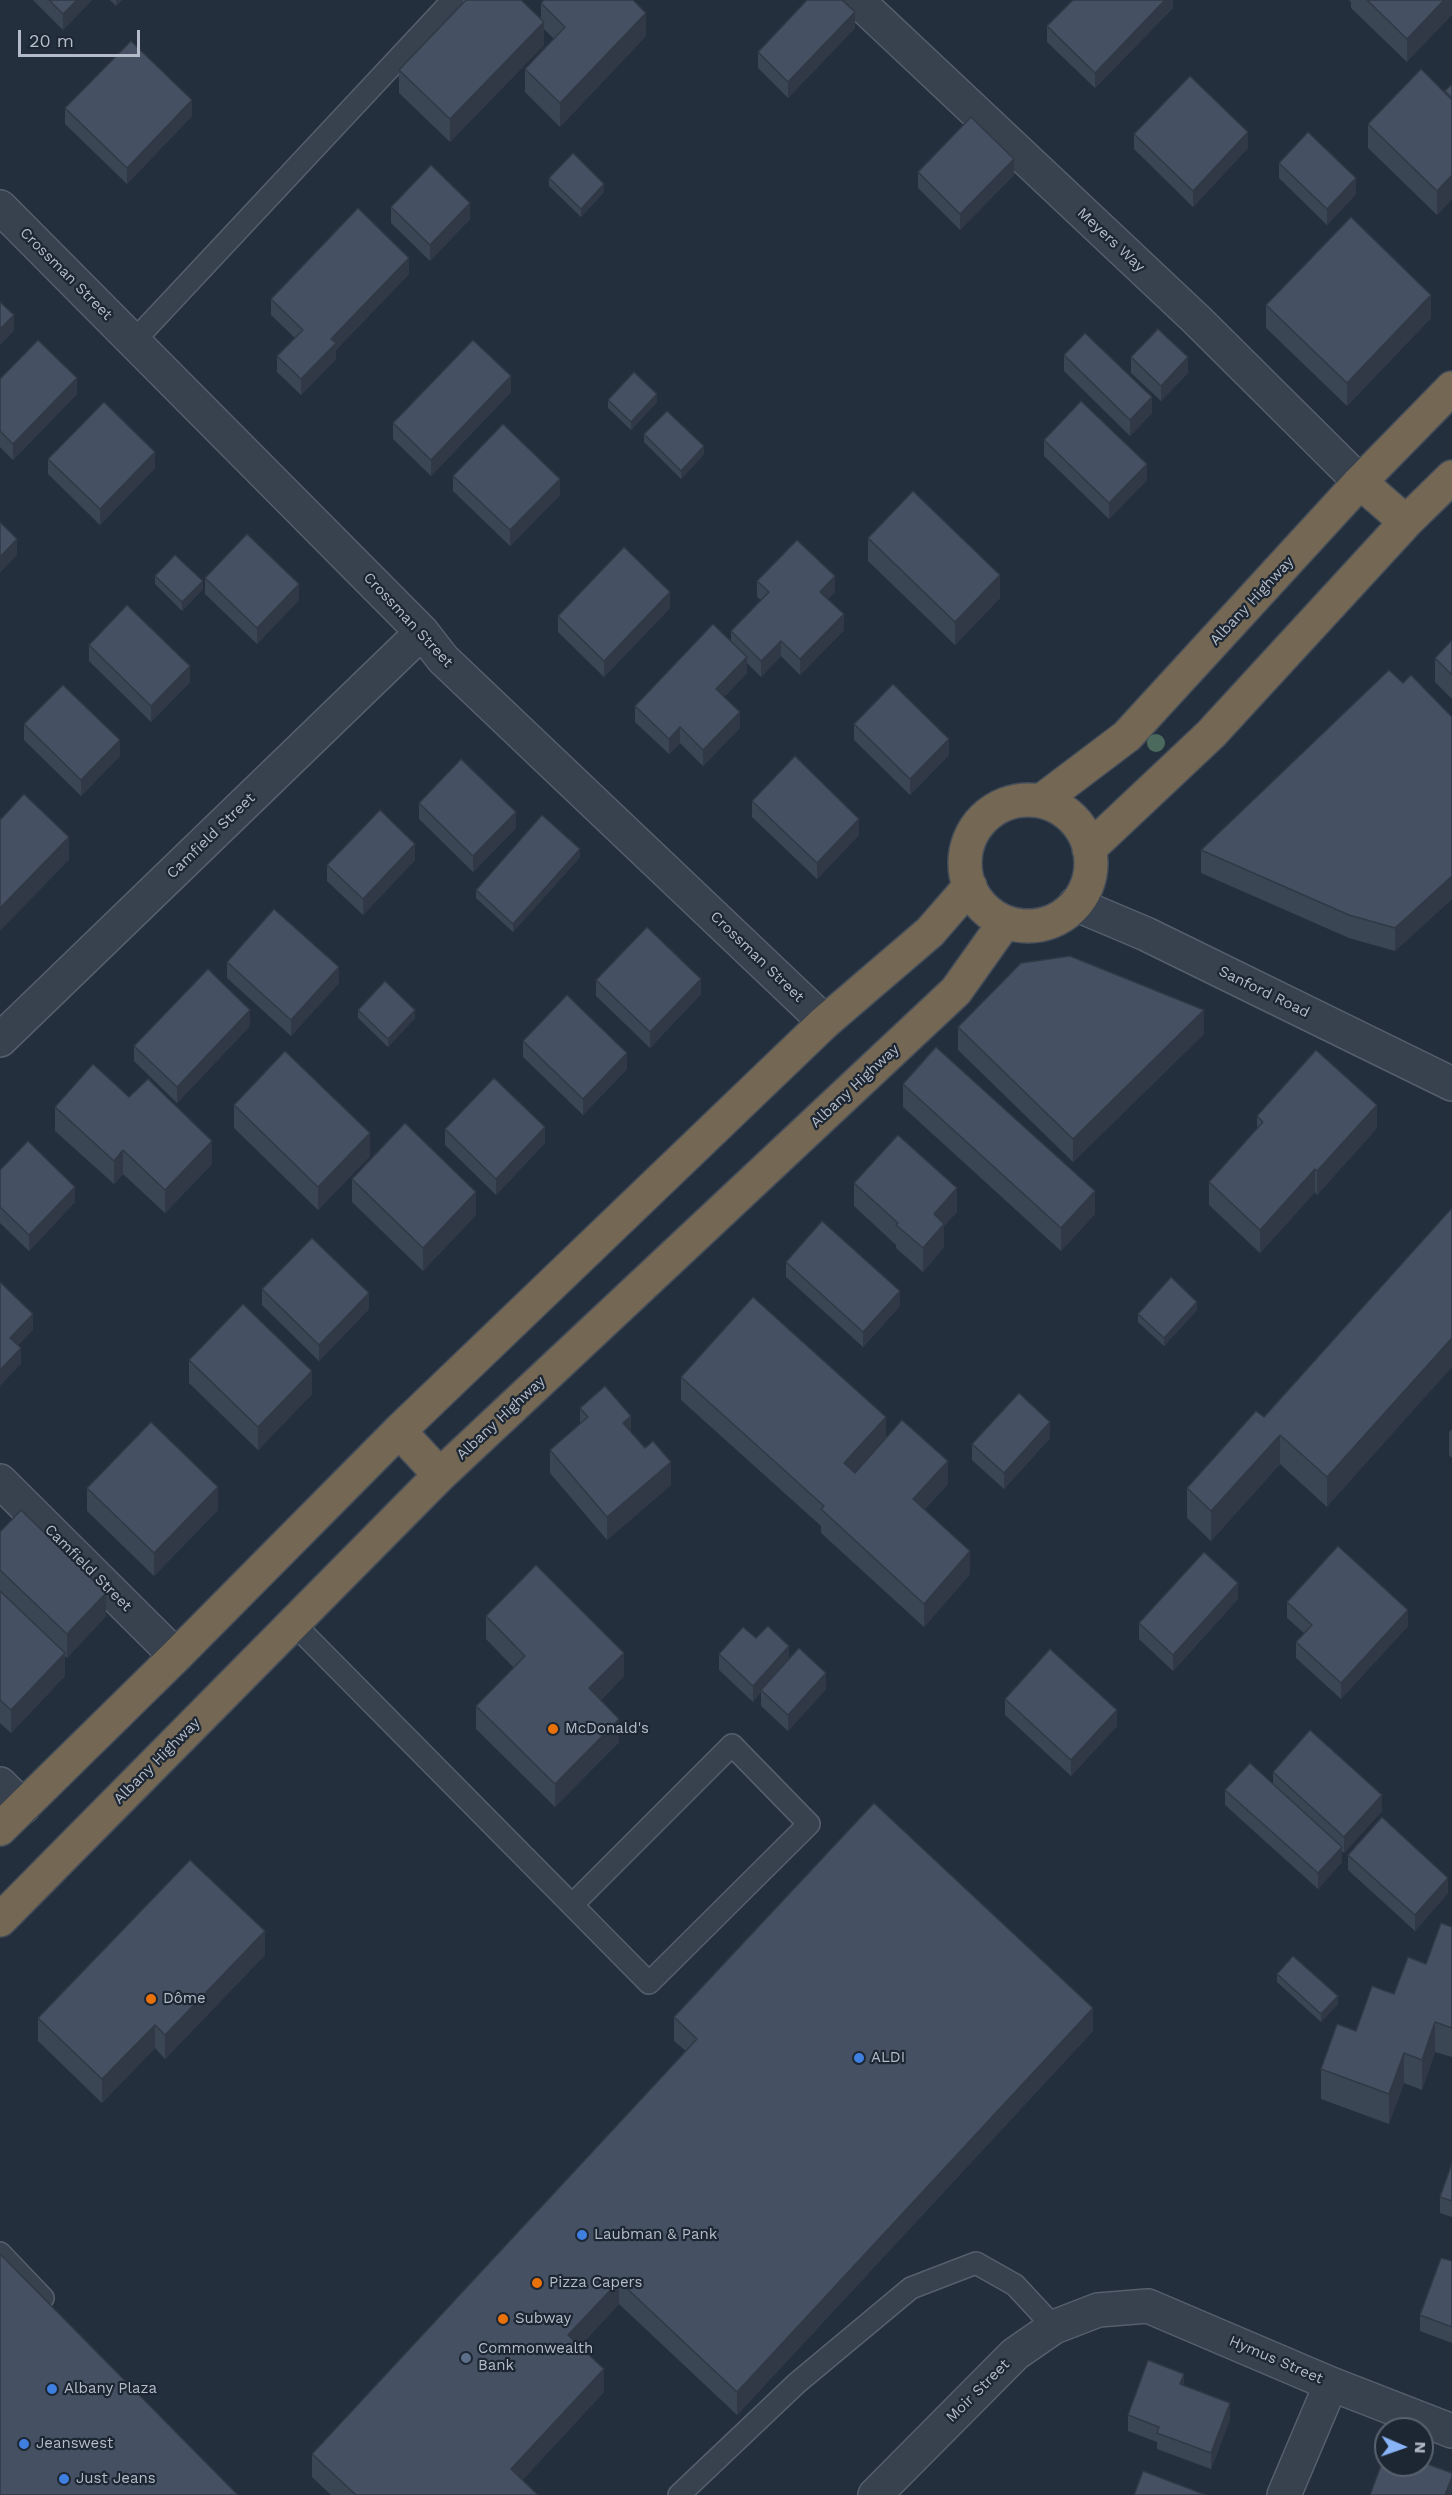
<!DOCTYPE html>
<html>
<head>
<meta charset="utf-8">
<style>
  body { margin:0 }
  #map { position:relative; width:1452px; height:2495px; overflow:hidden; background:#242f3e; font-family:"Work Sans",sans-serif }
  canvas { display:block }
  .north { position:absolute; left:1374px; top:2417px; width:60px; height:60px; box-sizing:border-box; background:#1d2633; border:2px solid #59626f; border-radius:50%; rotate:92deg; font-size:16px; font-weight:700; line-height:24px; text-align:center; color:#b4bcc9 }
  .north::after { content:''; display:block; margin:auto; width:21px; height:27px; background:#8ab4f8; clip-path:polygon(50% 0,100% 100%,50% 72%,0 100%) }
  .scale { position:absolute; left:18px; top:30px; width:122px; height:27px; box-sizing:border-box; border:3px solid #b4bcc9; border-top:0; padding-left:8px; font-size:18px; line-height:21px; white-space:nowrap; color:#b4bcc9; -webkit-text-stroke:4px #1d2633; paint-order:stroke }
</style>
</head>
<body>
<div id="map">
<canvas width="1452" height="2495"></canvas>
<div class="north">N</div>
<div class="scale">20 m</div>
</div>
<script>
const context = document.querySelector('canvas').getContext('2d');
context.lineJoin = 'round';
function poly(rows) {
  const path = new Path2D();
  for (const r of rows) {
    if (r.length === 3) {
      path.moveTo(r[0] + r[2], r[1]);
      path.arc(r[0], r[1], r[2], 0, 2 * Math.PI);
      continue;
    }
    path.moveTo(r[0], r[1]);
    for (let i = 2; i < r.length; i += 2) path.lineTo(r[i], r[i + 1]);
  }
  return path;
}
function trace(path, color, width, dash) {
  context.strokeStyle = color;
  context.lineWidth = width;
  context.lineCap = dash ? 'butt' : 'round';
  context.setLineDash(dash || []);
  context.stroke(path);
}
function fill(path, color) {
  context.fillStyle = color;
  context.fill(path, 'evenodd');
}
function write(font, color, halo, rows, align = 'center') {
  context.font = font + ' "Work Sans",sans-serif';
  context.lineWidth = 4.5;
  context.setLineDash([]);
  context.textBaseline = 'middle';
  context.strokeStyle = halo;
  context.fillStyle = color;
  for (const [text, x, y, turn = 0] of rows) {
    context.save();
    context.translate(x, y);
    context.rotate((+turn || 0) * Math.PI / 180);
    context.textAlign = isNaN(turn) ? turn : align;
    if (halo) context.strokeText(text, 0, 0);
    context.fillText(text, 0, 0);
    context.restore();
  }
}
const lane = poly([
  [134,341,453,0],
  [293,1623,572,1905,649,1983,809,1824,732,1745,572,1905],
  [0,2253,43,2298],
  [679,2495,797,2383,911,2288,976,2263,1015,2285,1054,2327]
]);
const street = poly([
  [857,0,1197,320,1360,482],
  [0,207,422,632,443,659,825,1022],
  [1075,904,1146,934,1452,1084],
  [0,1040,422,632],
  [0,1481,176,1656],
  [0,1784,23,1807],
  [875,2495,1015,2354,1054,2327,1098,2310,1148,2306,1331,2384,1452,2431],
  [1284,2495,1331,2384]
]);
const highway = poly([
  [1360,482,1406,522],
  [1028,863,63],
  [1041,801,1127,736,1360,482,1452,388],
  [1089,849,1211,734,1406,522,1452,477],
  [399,1431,440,1475],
  [0,1829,176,1656,399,1431,825,1022,930,932,970,886],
  [0,1920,440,1475,956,991,1005,922]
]);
trace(lane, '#565f6c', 24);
trace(street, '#565f6c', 36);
trace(highway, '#434c59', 36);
trace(lane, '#38414e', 21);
trace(street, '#38414e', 33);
trace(highway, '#746855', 33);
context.fillStyle = '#4b6a5d';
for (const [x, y] of [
  [1156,743]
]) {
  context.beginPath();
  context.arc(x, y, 9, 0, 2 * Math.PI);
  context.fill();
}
fill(poly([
  [33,0,92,0,63,30],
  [110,0,122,0,116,6],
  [1173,0,1173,8,1095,88,1047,42,1047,26],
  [1349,0,1452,0,1407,62,1351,8,1351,2],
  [541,3,646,36,560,127,525,92,525,69,554,39,544,29,544,45,450,142,399,93,399,70,541,19],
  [855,28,788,98,758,68,758,52],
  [1452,84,1452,199,1437,215,1368,148,1368,124,1445,93,1445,91],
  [65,108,192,116,127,184,65,124],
  [1134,134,1248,148,1193,207,1134,149],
  [1279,163,1356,194,1327,225,1279,178],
  [918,172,1014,175,960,230,918,188],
  [549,178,604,192,581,217,549,186],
  [391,207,470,219,430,261,391,223],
  [409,274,336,350,336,359,301,395,277,372,277,356,295,338,271,315,271,299],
  [1266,305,1431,318,1347,406,1266,328],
  [1064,355,1152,413,1130,436,1064,371],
  [1131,357,1188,373,1161,401,1131,373],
  [0,379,77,394,13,460,0,447],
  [511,392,431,476,393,439,393,423],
  [608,400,657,402,631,430,608,408],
  [644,434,704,454,681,479,644,442],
  [1044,440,1147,480,1109,519,1044,456],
  [48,459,155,468,100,525,48,474],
  [453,476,560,495,510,546,453,491],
  [868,538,1000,598,955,645,868,561],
  [155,576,203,589,182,611,155,584],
  [205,578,299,600,257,644,205,594],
  [757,581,835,592,828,599,844,630,800,675,781,656,761,677,747,663,747,673,724,697,740,728,703,766,680,743,669,754,635,722,635,706,731,642,731,631,761,600,757,597],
  [670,608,604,677,558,632,558,616],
  [1452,640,1452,699,1435,682,1435,658],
  [89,645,190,682,151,722,89,661],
  [1403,683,1452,717,1452,899,1395,951,1349,938,1201,873,1201,850],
  [24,724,120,756,81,796,24,740],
  [854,724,949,755,910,795,854,740],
  [752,801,859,835,817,879,752,817],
  [419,803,516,828,473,872,419,819],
  [580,857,513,932,476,898,476,890],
  [415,860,363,915,327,881,327,865],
  [227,962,339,983,291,1036,227,978],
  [596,980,701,994,650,1048,596,996],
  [358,1010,415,1018,388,1047,358,1018],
  [250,1026,177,1103,134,1061,134,1046],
  [958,1027,1204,1034,1073,1162,958,1050],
  [523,1041,627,1069,583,1115,523,1057],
  [903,1084,1095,1214,1061,1251,903,1107],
  [129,1097,212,1164,165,1213,123,1174,114,1184,55,1131,55,1107],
  [234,1105,370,1156,318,1210,234,1128],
  [1257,1116,1377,1128,1317,1195,1315,1192,1260,1253,1209,1205,1209,1182,1257,1128],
  [445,1129,545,1143,496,1195,445,1145],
  [0,1170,75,1202,29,1251,0,1223],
  [352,1179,476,1215,423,1271,352,1202],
  [854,1183,957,1212,944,1226,944,1247,923,1272,896,1248,896,1245,854,1206],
  [1452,1208,1327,1507,1280,1464,1211,1541,1187,1518,1187,1488,1264,1417],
  [786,1262,900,1306,863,1347,786,1277],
  [262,1289,369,1309,319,1361,262,1305],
  [1197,1310,1164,1346,1138,1322,1138,1314],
  [189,1360,312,1394,258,1450,189,1383],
  [681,1377,886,1438,948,1484,924,1510,970,1574,924,1627,821,1533,821,1526,681,1400],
  [580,1408,631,1432,671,1485,607,1540,550,1473,550,1450,580,1424],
  [1452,1429,1452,1458,1449,1455,1449,1432],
  [1050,1438,1004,1489,972,1460,972,1444],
  [87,1488,218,1510,154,1576,87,1511],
  [0,1532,106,1616,67,1658,65,1656,65,1676,11,1733,0,1723],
  [1238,1599,1173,1671,1139,1639,1139,1623],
  [1287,1602,1408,1626,1341,1699,1296,1658,1296,1642,1304,1633,1287,1618],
  [486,1616,624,1676,601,1700,619,1742,555,1807,476,1729,476,1706,514,1668,486,1639],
  [756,1638,789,1659,826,1689,788,1731,761,1706,761,1692,753,1702,719,1670,719,1654],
  [1005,1699,1117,1726,1071,1776,1005,1715],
  [1273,1772,1382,1811,1344,1853,1342,1851,1342,1862,1318,1889,1225,1805,1225,1790,1273,1783],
  [1348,1855,1448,1893,1415,1931,1348,1870],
  [1452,1927,1452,2057,1435,2052,1422,2090,1404,2083,1389,2124,1321,2099,1321,2069,1356,2031,1426,1964],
  [265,1955,165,2059,155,2048,102,2103,38,2041,38,2018],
  [1277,1974,1338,2004,1321,2022,1277,1982],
  [674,2017,1093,2031,737,2415,619,2304,580,2346,604,2392,522,2480,538,2495,331,2495,312,2477,312,2454,686,2051,674,2041],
  [1452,2163,1452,2217,1440,2213,1440,2197],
  [1452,2262,1452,2343,1420,2331,1420,2315],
  [1184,2386,1230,2419,1211,2469,1157,2449,1157,2442,1128,2431,1128,2415]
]), '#3b4654');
fill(poly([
  [77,0,92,0,63,30,63,14],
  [116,0,122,0,116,6],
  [1165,0,1173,0,1173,8,1095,88,1095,73],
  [1444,0,1452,0,1452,15,1407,62,1407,39],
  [855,12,855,28,788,98,788,82],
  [646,13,646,36,560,127,560,103],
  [544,22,544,45,450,142,450,119],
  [192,100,192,116,127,184,127,168],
  [1248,132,1248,148,1193,207,1193,191],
  [1014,159,1014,175,960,230,960,214],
  [1452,175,1452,199,1437,215,1437,191],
  [1356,178,1356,194,1327,225,1327,209],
  [604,184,604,192,581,217,581,209],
  [470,203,470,219,430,261,430,245],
  [409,258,409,274,336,350,336,359,301,395,301,379,331,339],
  [1431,295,1431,318,1347,406,1347,383],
  [14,315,14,331,0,345,0,329],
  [1188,357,1188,373,1161,401,1161,386],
  [511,376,511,392,431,476,431,460],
  [77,378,77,394,13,460,13,444],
  [657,394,657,402,631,430,631,422],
  [1152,397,1152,413,1130,436,1130,420],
  [704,446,704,454,681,479,681,471],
  [155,452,155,468,100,525,100,509],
  [1147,464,1147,480,1109,519,1109,503],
  [560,479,560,495,510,546,510,530],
  [17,539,17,555,0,573,0,557],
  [1000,575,1000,598,955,645,955,622],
  [835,576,835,592,820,608,820,592],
  [203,581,203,589,182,611,182,602],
  [299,584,299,600,257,644,257,628],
  [670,592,670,608,604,677,604,661],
  [844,614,844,630,800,675,800,659],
  [781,641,781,656,761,677,761,661],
  [747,657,747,673,716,705,716,689],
  [190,666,190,682,151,722,151,706],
  [740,712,740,728,703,766,703,750],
  [680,727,680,743,669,754,669,739],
  [949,739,949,755,910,795,910,779],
  [120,740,120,756,81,796,81,780],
  [516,812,516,828,473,872,473,856],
  [859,819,859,835,817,879,817,863],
  [69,837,69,860,0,931,0,908],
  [415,844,415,860,363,915,363,899],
  [580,849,580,857,513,932,513,924],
  [1452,876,1452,899,1395,951,1395,928],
  [339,967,339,983,291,1036,291,1020],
  [701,979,701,994,650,1048,650,1032],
  [250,1010,250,1026,177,1103,177,1087],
  [415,1010,415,1018,388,1047,388,1039],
  [1204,1010,1204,1034,1073,1162,1073,1139],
  [627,1053,627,1069,583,1115,583,1099],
  [1377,1105,1377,1128,1317,1195,1317,1171],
  [545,1127,545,1143,496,1195,496,1179],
  [370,1133,370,1156,318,1210,318,1187],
  [212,1141,212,1164,165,1213,165,1190],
  [123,1150,123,1174,114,1184,114,1161],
  [1315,1169,1315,1192,1260,1253,1260,1230],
  [75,1187,75,1202,29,1251,29,1235],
  [957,1188,957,1212,944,1226,944,1247,923,1272,923,1248,934,1214],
  [1095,1191,1095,1214,1061,1251,1061,1228],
  [476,1192,476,1215,423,1271,423,1248],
  [900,1291,900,1306,863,1347,863,1332],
  [369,1293,369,1309,319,1361,319,1345],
  [1197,1302,1197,1310,1164,1346,1164,1338],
  [33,1314,33,1330,10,1354,10,1338],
  [1452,1338,1452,1367,1327,1507,1327,1477],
  [21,1348,21,1364,0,1386,0,1370],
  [312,1371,312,1394,258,1450,258,1427],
  [631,1416,631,1440,623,1423],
  [886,1417,886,1440,844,1486,844,1463],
  [1050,1422,1050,1438,1004,1489,1004,1473],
  [1280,1435,1280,1464,1211,1541,1211,1511],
  [948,1461,948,1484,913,1522,913,1499],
  [671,1462,671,1485,607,1540,607,1517],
  [218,1487,218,1510,154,1576,154,1553],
  [970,1551,970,1574,924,1627,924,1604],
  [1238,1583,1238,1599,1173,1671,1173,1655],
  [106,1593,106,1616,67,1658,67,1634],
  [1408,1610,1408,1626,1341,1699,1341,1683],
  [789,1646,789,1662,761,1690,761,1692,753,1702,753,1686],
  [65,1653,65,1676,11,1733,11,1710],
  [624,1653,624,1676,589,1711,589,1688],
  [826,1673,826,1689,788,1731,788,1715],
  [1117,1710,1117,1726,1071,1776,1071,1760],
  [619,1719,619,1742,555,1807,555,1784],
  [1382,1795,1382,1811,1344,1853,1344,1837],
  [1342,1847,1342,1862,1318,1889,1318,1873],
  [1448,1878,1448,1893,1415,1931,1415,1915],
  [265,1931,265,1955,165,2059,165,2035],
  [1338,1996,1338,2004,1321,2022,1321,2014],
  [1093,2008,1093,2031,737,2415,737,2392],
  [1435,2022,1435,2052,1422,2090,1422,2060],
  [155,2025,155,2048,102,2103,102,2079],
  [1404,2053,1404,2083,1389,2124,1389,2094],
  [619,2281,619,2304,568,2358,568,2335],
  [604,2369,604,2392,511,2493,511,2469],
  [1184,2374,1184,2390,1180,2384],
  [1230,2403,1230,2419,1211,2469,1211,2453],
  [1452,2477,1452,2493,1451,2495,1445,2495]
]), '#303945');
const building = poly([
  [49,0,77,0,63,14,49,0],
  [466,0,521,0,544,22,450,119,399,70,466,0],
  [544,0,633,0,646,13,560,103,525,69,565,27,541,3,544,0],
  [807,0,842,0,855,12,788,82,758,52,807,0],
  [1073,0,1165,0,1095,73,1047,26,1073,0],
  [1367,0,1444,0,1407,39,1367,0],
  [131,41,192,100,127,168,65,108,131,41],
  [1421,69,1452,100,1452,175,1437,191,1368,124,1421,69],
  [1190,76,1248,132,1193,191,1134,134,1190,76],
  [1452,84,1452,98,1445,91,1452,84],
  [971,117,1014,159,960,214,918,172,971,117],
  [1308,132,1356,178,1327,209,1279,163,1308,132],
  [573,153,604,184,581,209,549,178,573,153],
  [431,165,470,203,430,245,391,207,431,165],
  [358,208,409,258,331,339,336,343,301,379,277,356,303,330,271,299,358,208],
  [1351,217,1431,295,1347,383,1266,305,1351,217],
  [0,302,14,315,0,329,0,302],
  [1158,329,1188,357,1161,386,1131,357,1158,329],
  [1085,333,1152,397,1130,420,1064,355,1085,333],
  [38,340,77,378,13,444,0,431,0,379,38,340],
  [473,340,511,376,431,460,393,423,473,340],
  [634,372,657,394,631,422,608,400,634,372],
  [1081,401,1147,464,1109,503,1044,440,1081,401],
  [104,402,155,452,100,509,48,459,104,402],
  [667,411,704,446,681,471,644,434,667,411],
  [503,424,560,479,510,530,453,476,503,424],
  [913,491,1000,575,955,622,868,538,913,491],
  [0,522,17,539,0,557,0,522],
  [247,534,299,584,257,628,205,578,247,534],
  [797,540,835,576,820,592,844,614,800,659,781,641,761,661,731,631,769,592,757,581,797,540],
  [624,547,670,592,604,661,558,616,624,547],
  [175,555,203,581,182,602,155,576,175,555],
  [127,605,190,666,151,706,89,645,127,605],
  [713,624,747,657,716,689,740,712,703,750,680,727,669,739,635,706,713,624],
  [1452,640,1452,675,1435,658,1452,640],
  [1389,670,1403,683,1411,675,1452,717,1452,876,1395,928,1349,915,1201,850,1389,670],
  [893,684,949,739,910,779,854,724,893,684],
  [63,685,120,740,81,780,24,724,63,685],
  [795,756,859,819,817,863,752,801,795,756],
  [461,759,516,812,473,856,419,803,461,759],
  [24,794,69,837,0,908,0,818,1,819,24,794],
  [380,810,415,844,363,899,327,865,380,810],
  [542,815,580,849,513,924,476,890,542,815],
  [274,909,339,967,291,1020,227,962,274,909],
  [647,927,701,979,650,1032,596,980,647,927],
  [1070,956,1204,1010,1073,1139,958,1027,1021,963,1070,956],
  [208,969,250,1010,177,1087,134,1046,208,969],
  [385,981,415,1010,388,1039,358,1010,385,981],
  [567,995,627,1053,583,1099,523,1041,567,995],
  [936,1047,1095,1191,1061,1228,903,1084,936,1047],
  [1316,1050,1377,1105,1317,1171,1315,1169,1260,1230,1209,1182,1263,1122,1257,1116,1316,1050],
  [285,1051,370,1133,318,1187,234,1105,285,1051],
  [93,1064,129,1097,148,1079,212,1141,165,1190,123,1150,114,1161,55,1107,93,1064],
  [494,1078,545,1127,496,1179,445,1129,494,1078],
  [405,1123,476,1192,423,1248,352,1179,405,1123],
  [898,1135,957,1188,934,1214,944,1224,923,1248,896,1225,898,1223,854,1183,898,1135],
  [28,1141,75,1187,29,1235,0,1207,0,1170,28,1141],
  [1452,1208,1452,1338,1327,1477,1280,1435,1211,1511,1187,1488,1256,1411,1264,1417,1452,1208],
  [822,1221,900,1291,863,1332,786,1262,822,1221],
  [312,1238,369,1293,319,1345,262,1289,312,1238],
  [1171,1277,1197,1302,1164,1338,1138,1314,1171,1277],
  [0,1282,33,1314,10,1338,21,1348,0,1370,0,1282],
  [753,1297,886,1417,844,1463,855,1473,902,1420,948,1461,913,1499,970,1551,924,1604,821,1509,824,1506,681,1377,753,1297],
  [243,1304,312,1371,258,1427,189,1360,243,1304],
  [605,1386,631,1416,623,1423,645,1448,653,1441,671,1462,607,1517,550,1450,588,1417,580,1408,605,1386],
  [1019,1393,1050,1422,1004,1473,972,1444,1019,1393],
  [151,1422,218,1487,154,1553,87,1488,151,1422],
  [21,1510,106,1593,67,1634,0,1570,0,1532,21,1510],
  [1338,1546,1408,1610,1341,1683,1296,1642,1312,1625,1287,1602,1338,1546],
  [1204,1552,1238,1583,1173,1655,1139,1623,1204,1552],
  [536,1565,624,1653,589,1688,619,1719,555,1784,476,1706,525,1656,486,1616,536,1565],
  [0,1591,65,1653,11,1710,0,1700,0,1591],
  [768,1626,789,1646,753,1686,719,1654,743,1627,756,1638,768,1626],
  [799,1648,826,1673,788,1715,761,1690,799,1648],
  [1050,1649,1117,1710,1071,1760,1005,1699,1050,1649],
  [1310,1730,1382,1795,1344,1837,1273,1772,1310,1730],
  [1250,1763,1342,1847,1318,1873,1225,1790,1250,1763],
  [874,1803,1093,2008,737,2392,619,2281,568,2335,604,2369,511,2469,538,2495,356,2495,312,2454,697,2039,674,2017,874,1803],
  [1382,1817,1448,1878,1415,1915,1348,1855,1382,1817],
  [190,1860,265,1931,165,2035,155,2025,102,2079,38,2018,190,1860],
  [1441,1923,1452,1927,1452,2028,1435,2022,1422,2060,1404,2053,1389,2094,1321,2069,1337,2024,1356,2031,1372,1986,1394,1994,1408,1957,1426,1964,1441,1923],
  [1293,1956,1338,1996,1321,2014,1277,1974,1293,1956],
  [1452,2163,1452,2201,1440,2197,1452,2163],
  [0,2254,238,2495,0,2495,0,2254],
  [1441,2258,1452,2261,1452,2327,1420,2315,1441,2258],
  [1148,2360,1184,2374,1180,2384,1230,2403,1211,2453,1157,2433,1159,2427,1128,2415,1148,2360],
  [1386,2452,1386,2465,1422,2465,1422,2462,1452,2473,1452,2477,1445,2495,1370,2495,1386,2452],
  [1143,2471,1206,2495,1134,2495,1143,2471]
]);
fill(building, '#455162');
trace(building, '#303945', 1.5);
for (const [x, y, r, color] of [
  [553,1729,6,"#e8710a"],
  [151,1999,6,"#e8710a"],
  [859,2058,6,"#3f7fe0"],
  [582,2235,6,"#3f7fe0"],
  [537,2283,6,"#e8710a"],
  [503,2319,6,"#e8710a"],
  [466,2358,6,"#5c6f8a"],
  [52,2389,6,"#3f7fe0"],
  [24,2444,6,"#3f7fe0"],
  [64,2479,6,"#3f7fe0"]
]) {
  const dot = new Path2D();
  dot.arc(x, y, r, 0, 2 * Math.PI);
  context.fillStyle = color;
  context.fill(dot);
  trace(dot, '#1d2633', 2);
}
write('15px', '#b4bcc9', '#1d2633', [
  ["Meyers Way",1111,240,43],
  ["Crossman Street",66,274,45],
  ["Albany Highway",1252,601,-47],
  ["Crossman Street",408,620,47],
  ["Camfield Street",211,836,-44],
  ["Crossman Street",757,957,44],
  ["Sanford Road",1264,992,26],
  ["Albany Highway",855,1086,-43],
  ["Albany Highway",501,1418,-43],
  ["Camfield Street",88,1568,45],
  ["Albany Highway",157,1761,-45],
  ["Hymus Street",1276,2360,23],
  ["Moir Street",978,2391,-45]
]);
write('15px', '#b4bcc9', '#1d2633', [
  ["McDonald's",565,1729],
  ["Dôme",163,1999],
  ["ALDI",871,2058],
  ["Laubman & Pank",594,2235],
  ["Pizza Capers",549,2283],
  ["Subway",515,2319],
  ["Commonwealth",478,2349],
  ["Bank",478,2366],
  ["Albany Plaza",64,2389],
  ["Jeanswest",36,2444],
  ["Just Jeans",76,2479]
], 'left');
</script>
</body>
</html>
